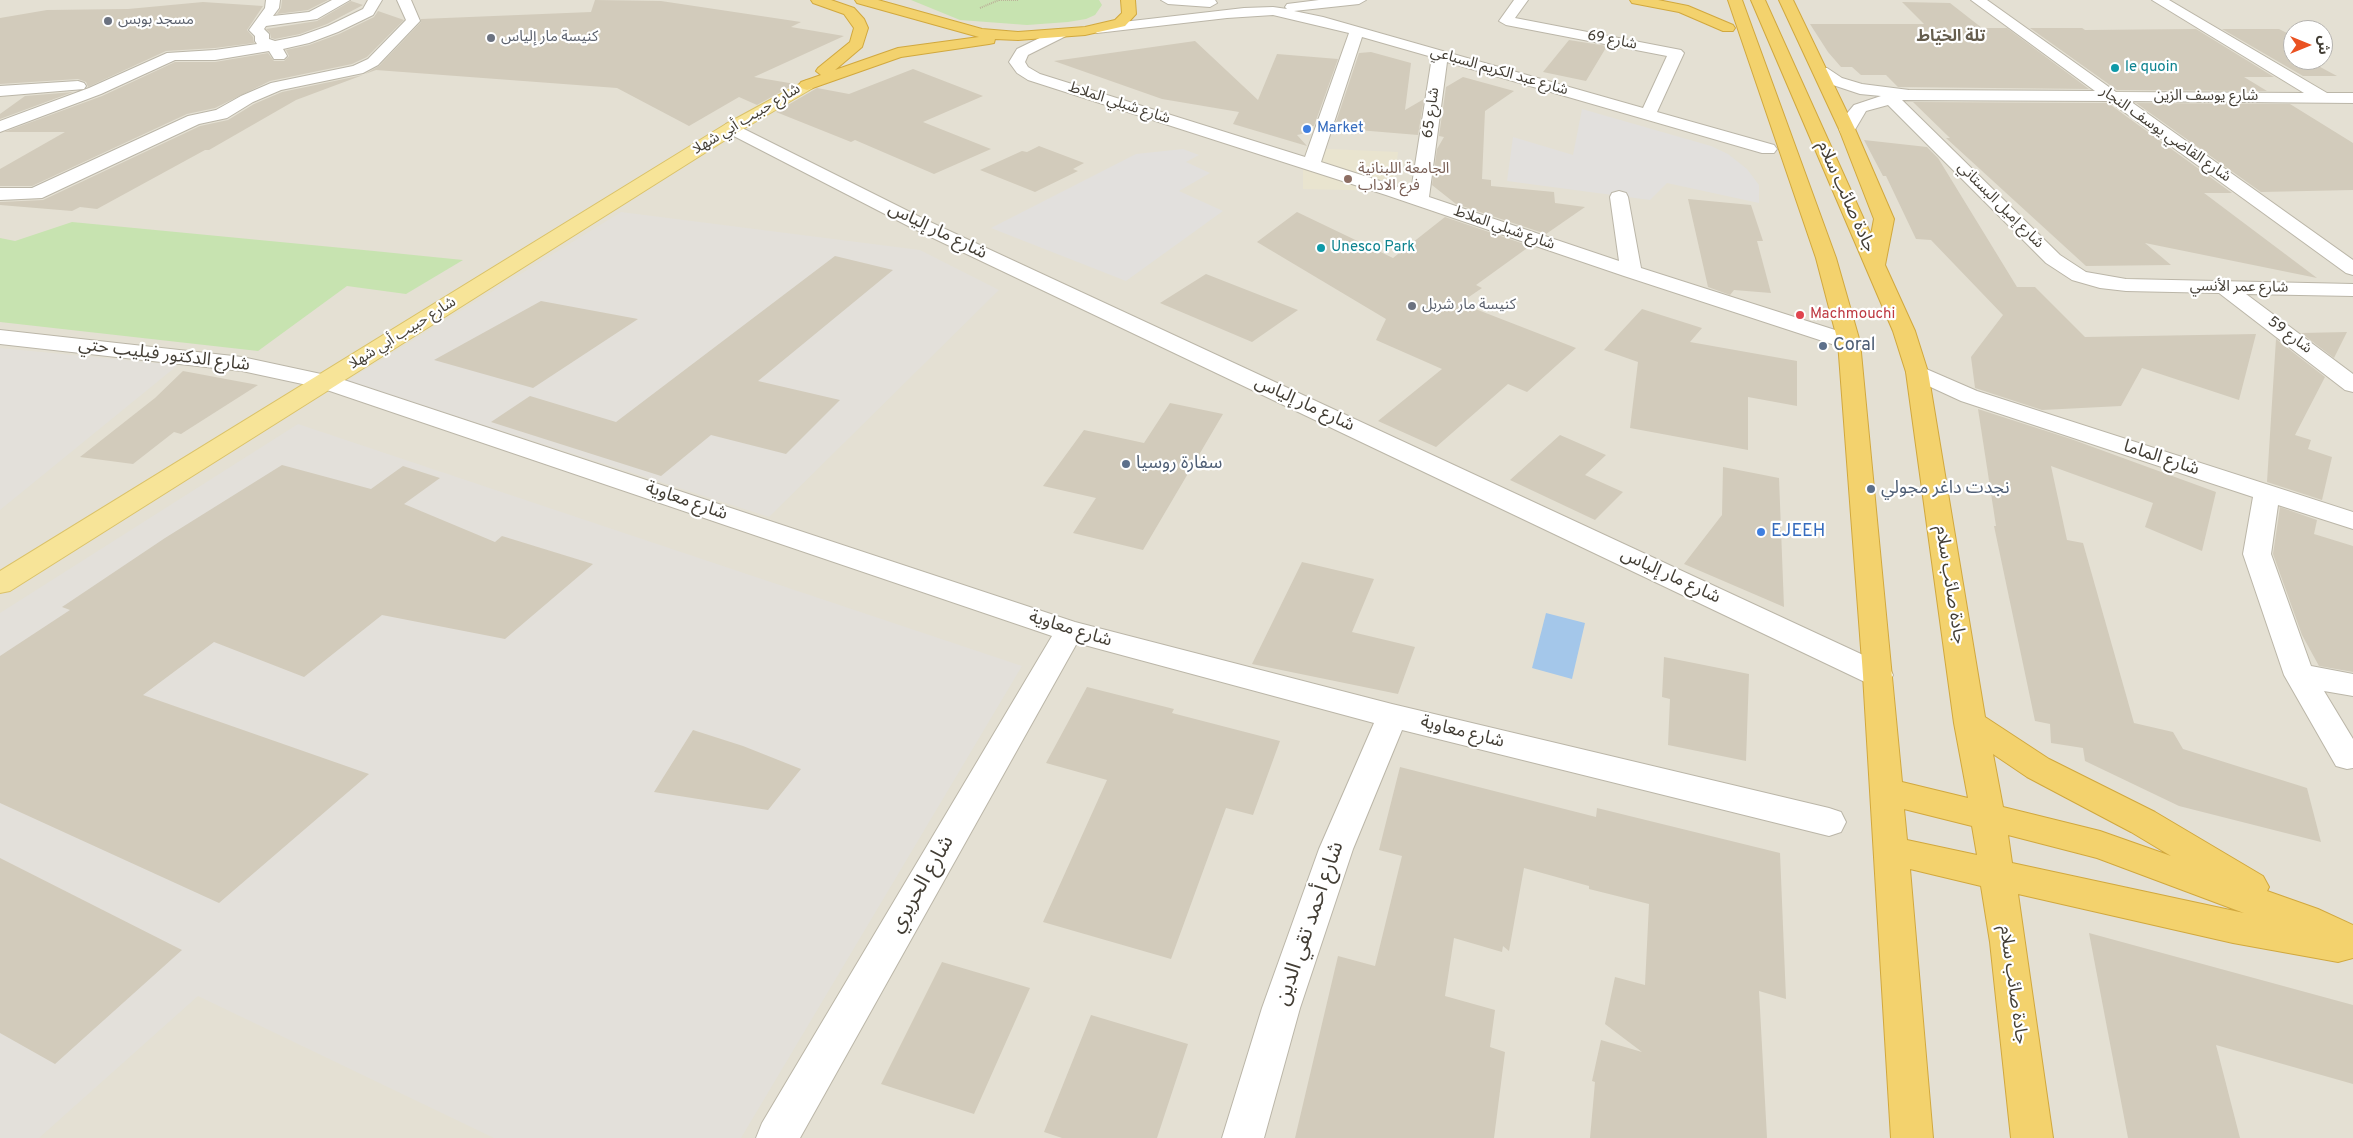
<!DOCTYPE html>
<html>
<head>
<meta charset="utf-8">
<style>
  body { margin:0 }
  #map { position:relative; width:2353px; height:1138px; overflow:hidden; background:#f1eee5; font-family:Overpass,"Noto Sans Arabic",sans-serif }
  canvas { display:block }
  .north { position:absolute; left:2283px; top:20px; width:50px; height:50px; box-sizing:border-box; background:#fff; border:1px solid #b4b2ae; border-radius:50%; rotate:90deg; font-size:14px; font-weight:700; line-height:20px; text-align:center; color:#433e35 }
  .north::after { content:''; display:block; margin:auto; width:18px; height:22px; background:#ea5222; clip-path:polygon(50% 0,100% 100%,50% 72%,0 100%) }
</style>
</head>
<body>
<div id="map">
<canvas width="2353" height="1138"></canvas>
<div class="north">ش</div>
</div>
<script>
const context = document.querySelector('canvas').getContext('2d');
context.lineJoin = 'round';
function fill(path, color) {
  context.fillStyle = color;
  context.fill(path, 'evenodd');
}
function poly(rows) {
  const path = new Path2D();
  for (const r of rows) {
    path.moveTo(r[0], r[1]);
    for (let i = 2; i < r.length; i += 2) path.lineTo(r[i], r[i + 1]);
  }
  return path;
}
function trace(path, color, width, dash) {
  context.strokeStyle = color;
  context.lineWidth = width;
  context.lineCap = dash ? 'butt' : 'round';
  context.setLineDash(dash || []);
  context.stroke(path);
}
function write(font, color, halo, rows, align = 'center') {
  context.font = font + ' Overpass,"Noto Sans Arabic",sans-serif';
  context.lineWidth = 4.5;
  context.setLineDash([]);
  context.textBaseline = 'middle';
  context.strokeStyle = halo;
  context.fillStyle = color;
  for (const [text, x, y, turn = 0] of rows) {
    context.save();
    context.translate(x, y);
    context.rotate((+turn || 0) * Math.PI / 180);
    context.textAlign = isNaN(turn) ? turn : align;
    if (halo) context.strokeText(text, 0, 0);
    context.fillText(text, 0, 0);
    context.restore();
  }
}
fill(poly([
  [0,0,2353,0,2353,1138,0,1138],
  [2293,30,2323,30,2323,60,2293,60]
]), '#e4e0d3');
fill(poly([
  [621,212,920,250,999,290,769,517,347,381],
  [0,348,178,365,0,510],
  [298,424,1022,666,741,1138,494,1138,198,996,39,1138,0,1138,0,613]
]), '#e3e0da');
fill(poly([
  [1306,148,1398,152,1393,191,1303,189,1303,169]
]), '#e9e4cf');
fill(poly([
  [911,0,1099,0,1102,5,1095,15,1086,19,1068,22,1027,25,960,20],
  [72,222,374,251,463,260,406,294,347,286,258,351,0,322,0,238,15,241]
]), '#c7e3b0');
fill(poly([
  [1582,109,1711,146,1728,154,1747,169,1759,185,1759,203,1667,183,1650,200,1507,181,1513,137,1573,155],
  [1183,149,1199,155,1186,162,1210,173,1179,191,1223,211,1126,281,991,228,1136,154]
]), '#e2e0dd');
fill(poly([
  [1546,613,1585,623,1572,679,1532,668]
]), '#a4c7ea');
fill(poly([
  [282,0,328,0,308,10,277,14,281,8],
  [595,0,661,1,801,22,791,27,844,36,754,77,795,84,757,105,739,97,689,126,617,88,376,70,365,74,379,66,421,22,421,19,591,12],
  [351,1,363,5,327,24,300,34,275,39,271,38,270,33,266,29,317,21],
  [203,2,263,6,247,30,253,37,254,43,215,48,166,51,88,87,86,82,78,79,0,84,0,18,47,10,128,9],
  [1902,2,1950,3,1982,28,2007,28,2089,89,1898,87,1886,75,1861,75,1852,67,1841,67,1828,52,1810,24,1924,24],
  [378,11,404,20,367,57,352,64,270,81,215,108,187,114,32,186,0,186,0,169,65,132,4,132,102,96,175,62,215,62,268,53,274,61,284,61,289,56,286,50,309,45,339,34,374,17],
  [2030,28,2082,28,2085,30,2196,29,2274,77,2244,77,2267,91,2117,90],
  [2222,29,2279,29,2293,36,2293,60,2307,60,2337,76,2303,76],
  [1569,40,1607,46,1586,81,1543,72],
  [1195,41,1258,100,1277,54,1338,59,1314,126,1310,126,1311,132,1297,135,1307,146,1233,124,1239,112,1162,99,1054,61],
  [1371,52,1411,63,1405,110,1424,99,1418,135,1334,128,1359,53],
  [913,69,983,96,923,122,991,149,934,174,855,140,851,142,776,112,817,88,849,94],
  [363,75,296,100,209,150,205,150,97,209,80,207,72,211,0,205,0,202,43,200,200,126,228,120,254,104,282,92],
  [1463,77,1514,91,1485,111,1482,179,1491,180,1491,186,1554,192,1555,203,1585,207,1546,234,1456,204,1432,185,1437,149,1444,137,1439,136,1446,87],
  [73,92,0,119,0,114,25,96],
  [1913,102,2108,103,2232,193,2204,193,2317,278,2145,243,2171,265,2086,266,1946,138,1950,138],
  [2136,103,2290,104,2353,143,2353,190,2261,192],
  [1864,140,1927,147,1938,158,2017,287,2035,287,2085,337,2256,334,2239,400,2142,368,2121,406,2042,410,1975,388,1971,357,2003,315,1931,240,1916,239,1886,176,1883,176],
  [1039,146,1084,163,1073,169,1078,171,1035,192,980,170,1022,151,1027,152],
  [1688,199,1751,205,1763,241,1757,241,1771,293,1734,290,1730,295,1708,287],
  [1297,212,1393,258,1445,217,1530,246,1476,285,1482,288,1460,303,1576,348,1527,392,1508,384,1436,447,1378,421,1442,369,1376,340,1386,319,1257,242],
  [835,256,893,270,758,381,840,400,786,454,711,435,661,476,491,422,530,396,616,422],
  [1206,274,1298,310,1252,342,1160,303],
  [541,301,638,319,533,388,434,360],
  [1642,309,1702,328,1690,342,1797,361,1797,406,1748,397,1748,450,1630,428,1638,362,1604,350],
  [2347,332,2334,358,2301,333],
  [2276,339,2325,377,2295,435,2311,440,2308,449,2332,457,2322,500,2267,482],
  [183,371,258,385,181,434,174,432,133,464,80,457,155,398],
  [1170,403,1223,414,1143,550,1073,533,1096,498,1043,486,1084,430,1144,443],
  [1978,409,2071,439,2216,492,2202,551,2145,527,2153,503,2051,466,2067,540,2083,543,2134,723,2173,732,2183,749,2307,788,2321,842,2179,806,2085,761,2083,748,2051,743,2050,724,2035,721,1994,526,1996,526],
  [1560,435,1606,455,1585,475,1623,492,1595,520,1510,480],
  [282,465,371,489,403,466,440,478,404,504,495,542,502,536,593,564,505,639,382,615,304,677,214,642,143,695,369,774,219,903,0,803,0,656,70,610,62,607,165,538],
  [1723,467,1779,478,1784,607,1684,564,1722,515],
  [2280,507,2317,520,2314,534,2353,546,2353,672,2319,666,2302,635,2273,554],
  [1302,562,1374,579,1352,632,1415,647,1398,694,1252,664],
  [1664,657,1749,674,1746,761,1668,745,1670,699,1662,697],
  [1087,687,1174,709,1172,713,1280,741,1253,815,1226,808,1171,959,1043,922,1107,780,1046,763],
  [693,730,743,746,801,769,768,810,654,792],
  [1400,767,1596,817,1597,808,1780,853,1786,999,1759,991,1767,1138,1590,1138,1595,1082,1592,1081,1601,1040,1642,1052,1605,1024,1615,977,1645,985,1649,904,1589,889,1589,886,1524,868,1509,951,1503,946,1502,952,1454,938,1445,996,1495,1010,1490,1047,1505,1052,1494,1138,1295,1138,1338,956,1375,966,1402,856,1379,850],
  [0,858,182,950,55,1064,0,1033],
  [2089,933,2353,1005,2353,1084,2216,1045,2240,1138,2128,1138],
  [942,962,1030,988,974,1114,881,1084],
  [1091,1015,1188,1044,1157,1138,1062,1138,1044,1132]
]), '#d2cbbb');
const minor = poly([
  [266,0,280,0,279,8,273,16,309,12,332,0,350,0,317,19,266,26,264,29,269,34,269,39,275,41,300,36,328,26,363,9,368,0,382,0,373,15,338,32,309,43,283,49,287,56,284,59,274,59,269,51,215,60,175,60,101,94,0,132,0,121,89,88,167,53,215,50,257,44,255,41,255,36,249,30,265,8,266,0],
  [397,0,411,0,420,21,378,65,363,73,281,90,253,102,227,118,199,124,42,198,0,200,0,188,32,188,188,116,216,110,241,96,271,83,353,66,368,59,406,20,397,0],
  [1161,0,1215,0,1217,3,1210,7,1168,4,1161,0],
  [1319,0,1366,0,1359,4,1294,11,1323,17,1643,108,1667,56,1506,25,1499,21,1514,0,1528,0,1515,18,1681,50,1684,53,1657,112,1774,145,1777,149,1774,153,1762,153,1447,62,1429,197,1619,261,1610,197,1612,193,1619,191,1626,193,1628,197,1641,268,1857,337,1860,342,1857,347,1849,349,1841,347,1624,276,1386,195,1028,80,1017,73,1009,62,1017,49,1056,30,1066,30,1068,33,1066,36,1028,55,1025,62,1028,67,1040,74,1305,157,1349,33,1273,15,1227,18,1097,33,1090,29,1097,25,1244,8,1273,7,1287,9,1285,7,1287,4,1319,0],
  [1362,37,1432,57,1411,191,1321,162,1362,37],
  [1971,0,1987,0,2116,92,2304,93,2152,0,2169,0,2327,93,2353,93,2353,103,2130,101,2353,260,2353,275,2346,273,2109,101,1902,100,2060,255,2086,272,2126,279,2353,284,2353,296,2246,294,2353,374,2353,392,2345,390,2219,293,2126,291,2100,288,2072,280,2046,263,1888,105,1866,111,1853,133,1841,133,1839,129,1844,117,1854,105,1881,96,1860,94,1830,84,1815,74,1813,71,1815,68,1827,68,1842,78,1862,84,1909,90,2095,91,1971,0],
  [78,81,84,83,86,86,84,89,0,96,0,86,78,81],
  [732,123,928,221,1889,667,1893,675,1889,683,1878,686,1867,683,914,229,726,132,724,128,726,124,732,123],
  [0,330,242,357,335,377,1075,622,1392,704,1829,808,1841,812,1846,822,1841,832,1829,836,1402,730,1353,849,1300,1008,1264,1138,1222,1138,1262,1008,1319,849,1374,723,1077,643,800,1138,756,1138,762,1123,1052,636,321,388,242,371,0,344,0,330],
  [1917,365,1977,391,2353,512,2353,529,2278,505,2271,554,2311,666,2353,674,2353,696,2324,691,2353,739,2353,768,2347,769,2336,766,2284,675,2243,554,2253,497,1961,401,1909,377,1906,372,1909,367,1917,365]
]);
const major = poly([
  [807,80,813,82,815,85,813,88,738,132,10,591,0,593,0,571,726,124,807,80]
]);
const highway = poly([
  [811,0,831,0,854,8,864,19,868,28,862,47,835,70,898,48,979,37,857,3,855,0,878,0,982,29,1018,32,1085,27,1115,20,1122,13,1121,0,1135,0,1136,14,1125,26,1085,35,1018,40,995,39,994,43,989,44,901,57,807,90,801,88,799,85,801,82,821,75,816,71,818,68,850,42,854,28,844,14,813,3,811,0],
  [1630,0,1658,0,1688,6,1733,25,1735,28,1733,31,1723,31,1679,12,1632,3,1630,0],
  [1728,0,1742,0,1836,258,1860,342,1902,782,1968,798,1954,723,1906,372,1893,331,1751,0,1765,0,1871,235,1874,219,1839,129,1779,0,1793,0,1855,129,1894,219,1885,265,1915,331,1928,372,1985,717,2049,759,2155,812,2263,876,2269,887,2267,891,2318,909,2353,925,2353,958,2338,962,2233,943,2018,894,2053,1138,2011,1138,1990,942,1981,886,1910,869,1933,1138,1891,1138,1863,675,1838,342,1816,258,1728,0],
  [1993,754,2027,777,2131,832,2171,856,2100,831,2003,807,1993,754],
  [1904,809,1972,826,1977,855,1907,840,1904,809],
  [2008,835,2097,858,2244,913,2012,863,2008,835]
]);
trace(minor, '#bbb6a8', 2);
trace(major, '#dac269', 2);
trace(highway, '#d1a83e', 2);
trace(poly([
  [999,0,1018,0],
  [980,8,999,0]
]), '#bcb39a', 2, [1, 1]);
fill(minor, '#fff');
fill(major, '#f7e498');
fill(highway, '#f3d26d');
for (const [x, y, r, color] of [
  [108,21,5,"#6b7280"],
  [491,38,5,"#6b7280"],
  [2115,68,5,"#0f9aa8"],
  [1307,129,5,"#3f7fe0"],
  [1348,179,5,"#8d6e63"],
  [1321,248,5,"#0f9aa8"],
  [1412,306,5,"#6b7280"],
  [1800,315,5,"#e0444e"],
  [1823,346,5,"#5c6f8a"],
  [1126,464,5,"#5c6f8a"],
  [1871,489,5,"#5c6f8a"],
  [1761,532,5,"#3f7fe0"]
]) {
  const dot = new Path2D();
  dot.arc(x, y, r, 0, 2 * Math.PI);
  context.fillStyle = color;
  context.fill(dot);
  trace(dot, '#fff', 2);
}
write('15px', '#5b616d', '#fff', [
  ["مسجد بوبس",118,21],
  ["كنيسة مار إلياس",501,38],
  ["كنيسة مار شربل",1422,306]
], 'left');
write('15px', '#433e35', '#fff', [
  ["شارع 69",1612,41,11],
  ["شارع عبد الكريم السباعي",1499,72,16],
  ["شارع يوسف الزين",2206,97],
  ["شارع شبلي الملاط",1119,104,18],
  ["شارع 65",1432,113,-82],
  ["شارع حبيب أبي شهلا",747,120,-31],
  ["شارع القاضي يوسف النجار",2165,135,35],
  ["شارع إميل البستاني",2000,206,45],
  ["شارع شبلي الملاط",1504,229,19],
  ["شارع عمر الأنسي",2239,288,1],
  ["شارع حبيب أبي شهلا",403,334,-32],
  ["شارع 59",2289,336,37]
]);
write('15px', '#0d838f', '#fff', [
  ["le quoin",2125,68],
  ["Unesco Park",1331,248]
], 'left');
write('15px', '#366cbe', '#fff', [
  ["Market",1317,129]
], 'left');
write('15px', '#785e54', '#fff', [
  ["الجامعة اللبنانية",1358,170],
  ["فرع الاداب",1358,187]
], 'left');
write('15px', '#be3a42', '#fff', [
  ["Machmouchi",1810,315]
], 'left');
write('bold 16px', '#655d4d', '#fff', [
  ["تلة الخيّاط",1951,38]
]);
write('18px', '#433e35', '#fff', [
  ["جادة صائب سلام",1845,197,66],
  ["شارع مار إلياس",937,232,26],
  ["شارع الدكتور فيليب حتي",164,356,7],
  ["شارع مار إلياس",1304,405,25],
  ["شارع الماما",2161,459,18],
  ["شارع معاوية",686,502,19],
  ["شارع مار إلياس",1670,577,25],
  ["جادة صائب سلام",1949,585,81],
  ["شارع معاوية",1070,630,17],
  ["شارع معاوية",1462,733,14],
  ["جادة صائب سلام",2012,985,82]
]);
write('18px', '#4e5e75', '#fff', [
  ["Coral",1833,346],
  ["سفارة روسيا",1136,464],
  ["نجدت داغر مجولي",1881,489]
], 'left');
write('18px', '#366cbe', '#fff', [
  ["EJEEH",1771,532]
], 'left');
write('21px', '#433e35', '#fff', [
  ["شارع الحريري",923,885,-60],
  ["شارع أحمد تقي الدين",1311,924,-71]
]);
</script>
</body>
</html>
